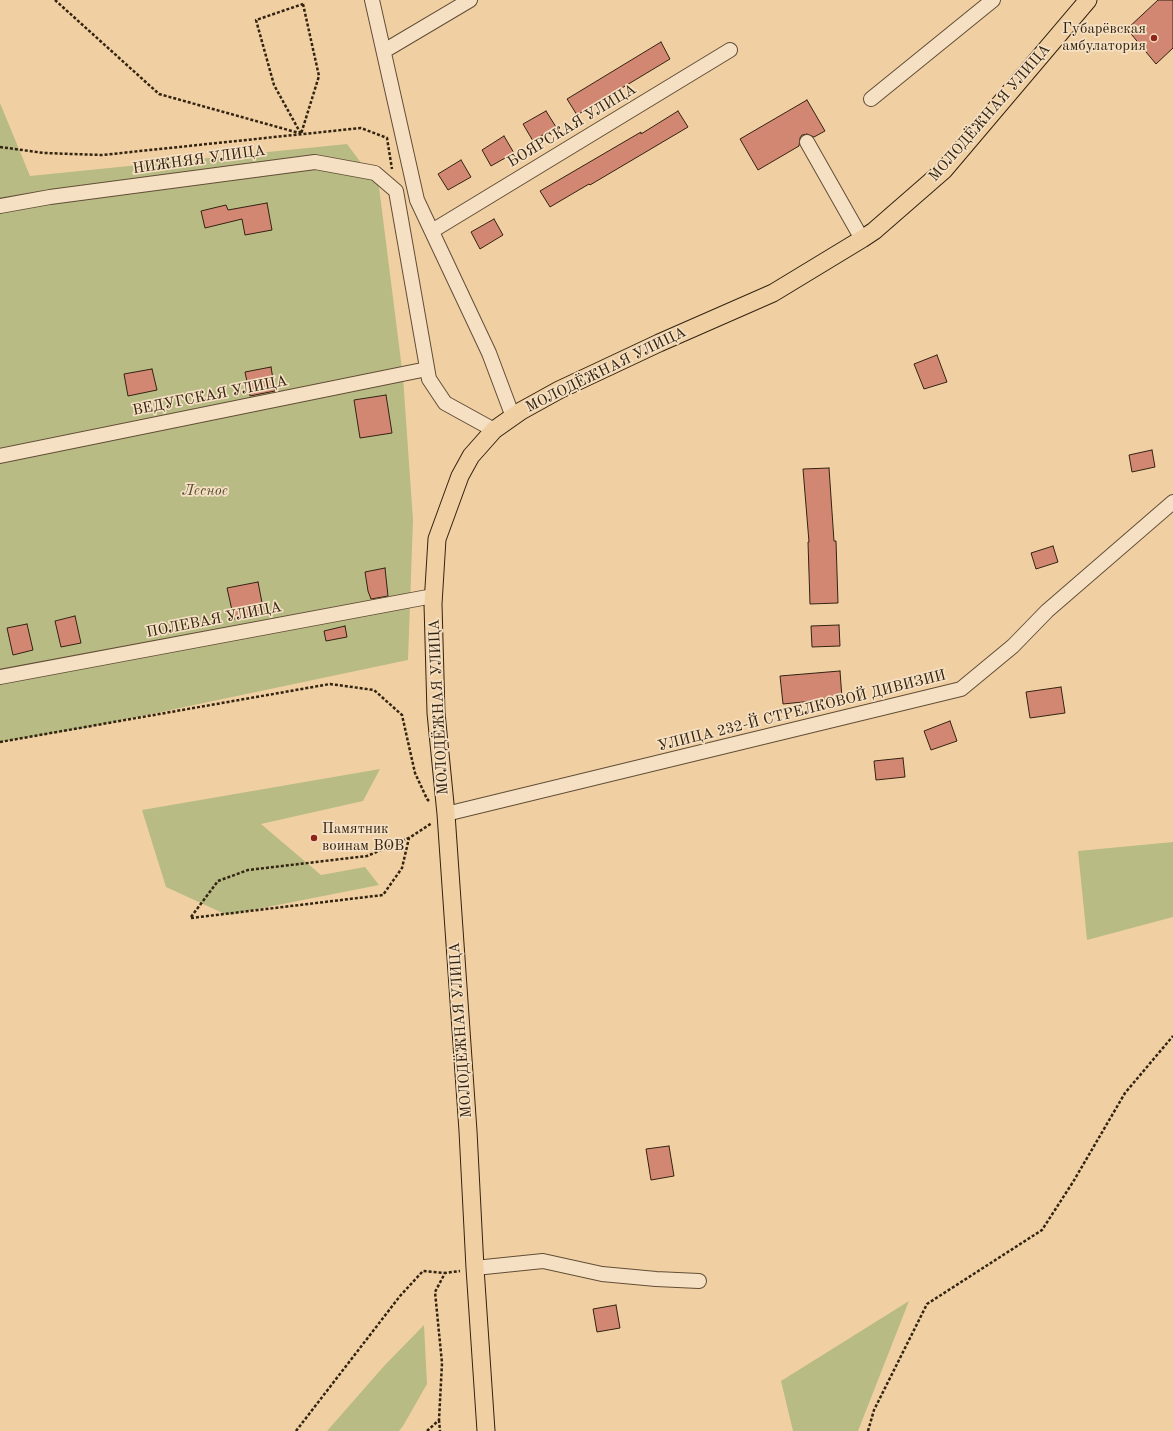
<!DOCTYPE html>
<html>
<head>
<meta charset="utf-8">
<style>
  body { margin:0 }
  canvas { display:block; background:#f0d0a3 }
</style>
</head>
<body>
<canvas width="1173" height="1431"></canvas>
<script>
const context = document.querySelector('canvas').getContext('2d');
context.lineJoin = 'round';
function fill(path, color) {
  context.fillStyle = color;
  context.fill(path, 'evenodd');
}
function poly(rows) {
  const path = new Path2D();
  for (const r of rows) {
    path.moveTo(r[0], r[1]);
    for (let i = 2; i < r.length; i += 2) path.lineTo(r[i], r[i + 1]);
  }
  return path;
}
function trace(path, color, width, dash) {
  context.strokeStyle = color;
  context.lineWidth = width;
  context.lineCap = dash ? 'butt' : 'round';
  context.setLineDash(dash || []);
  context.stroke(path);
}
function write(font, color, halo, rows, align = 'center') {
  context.font = font + ' "Old Standard TT",serif';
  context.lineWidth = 3.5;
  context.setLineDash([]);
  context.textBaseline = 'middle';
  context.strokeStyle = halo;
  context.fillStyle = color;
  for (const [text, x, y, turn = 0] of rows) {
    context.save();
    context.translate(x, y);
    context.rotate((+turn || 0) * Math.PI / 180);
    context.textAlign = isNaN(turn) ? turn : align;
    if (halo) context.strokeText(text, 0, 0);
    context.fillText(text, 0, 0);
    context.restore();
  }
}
fill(poly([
  [0,103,30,176,347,144,379,187,403,377,413,520,408,660,85,728,0,742],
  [380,769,363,801,261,824,321,875,365,867,379,885,227,915,166,887,142,810],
  [1173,842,1173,917,1087,940,1078,851],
  [909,1301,858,1431,793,1431,781,1381],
  [424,1325,427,1384,403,1426,399,1431,327,1431,384,1366]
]), '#b9bb85');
const building = poly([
  [1158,0,1173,0,1173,48,1156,64,1127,29,1158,0],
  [661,42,670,59,577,115,567,99,661,42],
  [807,100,825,131,814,137,807,134,802,135,800,138,799,146,758,170,740,139,807,100],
  [546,111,556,127,533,141,523,124,546,111],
  [678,111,688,127,590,185,589,184,550,207,540,191,641,132,641,134,678,111],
  [504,136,514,153,491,166,482,150,504,136],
  [461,160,471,177,448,190,438,174,461,160],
  [267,203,272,230,245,235,242,219,205,228,201,211,226,205,228,210,267,203],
  [494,219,503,235,480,249,471,232,494,219],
  [937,355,947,382,924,389,914,364,937,355],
  [271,367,275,391,250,396,245,372,271,367],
  [152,369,157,390,128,396,124,374,152,369],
  [386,395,392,433,360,438,354,400,386,395],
  [1152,450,1155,467,1132,472,1129,455,1152,450],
  [829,468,834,541,836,541,838,603,810,604,808,542,809,542,803,469,829,468],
  [1053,546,1058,562,1036,569,1031,553,1053,546],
  [385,568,388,596,371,599,368,591,365,572,385,568],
  [258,582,264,613,234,619,227,588,258,582],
  [75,616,81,643,61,647,55,621,75,616],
  [27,624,33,650,13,655,7,628,27,624],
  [839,625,840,646,812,647,811,626,839,625],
  [345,626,347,637,326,641,324,631,345,626],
  [840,671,842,698,783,704,780,676,840,671],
  [1061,687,1065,713,1030,718,1026,692,1061,687],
  [950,721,957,741,931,750,924,731,950,721],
  [903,758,905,777,876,780,874,761,903,758],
  [669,1146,674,1176,651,1180,646,1149,669,1146],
  [616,1305,620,1328,597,1332,593,1309,616,1305]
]);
fill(building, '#d18772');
trace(building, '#332311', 1);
const minor = poly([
  [372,0,417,200,489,353,513,417],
  [384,51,470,0],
  [871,99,993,0],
  [807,142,862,239],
  [0,206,50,197,315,162,375,173,396,191,429,379,445,403,494,430],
  [432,231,730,50],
  [0,456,427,369],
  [0,677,433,596],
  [446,814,961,689,1013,646,1047,611,1173,502],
  [475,1268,543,1261,602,1274,656,1279,699,1281]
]);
const major = poly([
  [486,1431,475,1268,468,1131,446,814,436,713,433,604,437,539,460,476,471,456,494,430,521,411,559,390,659,343,773,293,862,239,874,231,944,170,1088,0]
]);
trace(minor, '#624e36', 16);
trace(major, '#332311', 19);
trace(poly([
  [55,0,159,94,299,133],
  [303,4,319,76,301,134,274,85,256,20,303,4],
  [0,147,44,153,102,155,361,128,387,138,392,169],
  [0,742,330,684,374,690,402,715,415,773,427,799,429,801],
  [191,917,218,881,248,870,367,856,409,838],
  [191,918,383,895,402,868,409,838,432,823],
  [439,1420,440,1431],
  [296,1431,400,1296,423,1271,445,1273],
  [427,1431,439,1420,442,1363,435,1292,445,1273,460,1271],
  [868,1431,874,1410,927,1304,1042,1230,1073,1182,1125,1093,1173,1036]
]), '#332311', 2.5, [3, 2]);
trace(minor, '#f5e0c3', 14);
trace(major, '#f0d0a3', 17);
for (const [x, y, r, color] of [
  [1154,38,4,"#8f2418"],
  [314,838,4,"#8f2418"]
]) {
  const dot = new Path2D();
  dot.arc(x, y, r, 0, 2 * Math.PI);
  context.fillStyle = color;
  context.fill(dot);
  trace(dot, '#f5e0c3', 1.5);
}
write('15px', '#332311', '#f5e0c3', [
  ["Губарёвская",1146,29],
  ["амбулатория",1146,46],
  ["Памятник",322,829,"left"],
  ["воинам ВОВ",322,846,"left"]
], 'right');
write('15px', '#332311', '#f5e0c3', [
  ["МОЛОДЁЖНАЯ УЛИЦА",990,113,-49],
  ["БОЯРСКАЯ УЛИЦА",572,126,-31],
  ["НИЖНЯЯ УЛИЦА",199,160,-8],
  ["МОЛОДЁЖНАЯ УЛИЦА",606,370,-26],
  ["ВЕДУГСКАЯ УЛИЦА",210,396,-11],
  ["ПОЛЕВАЯ УЛИЦА",214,620,-11],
  ["МОЛОДЁЖНАЯ УЛИЦА",439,707,-93],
  ["УЛИЦА 232-Й СТРЕЛКОВОЙ ДИВИЗИИ",802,711,-14],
  ["МОЛОДЁЖНАЯ УЛИЦА",461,1030,-94]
]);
write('italic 15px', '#54492e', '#f5e0c3', [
  ["Лесное",205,491]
]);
</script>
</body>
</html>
